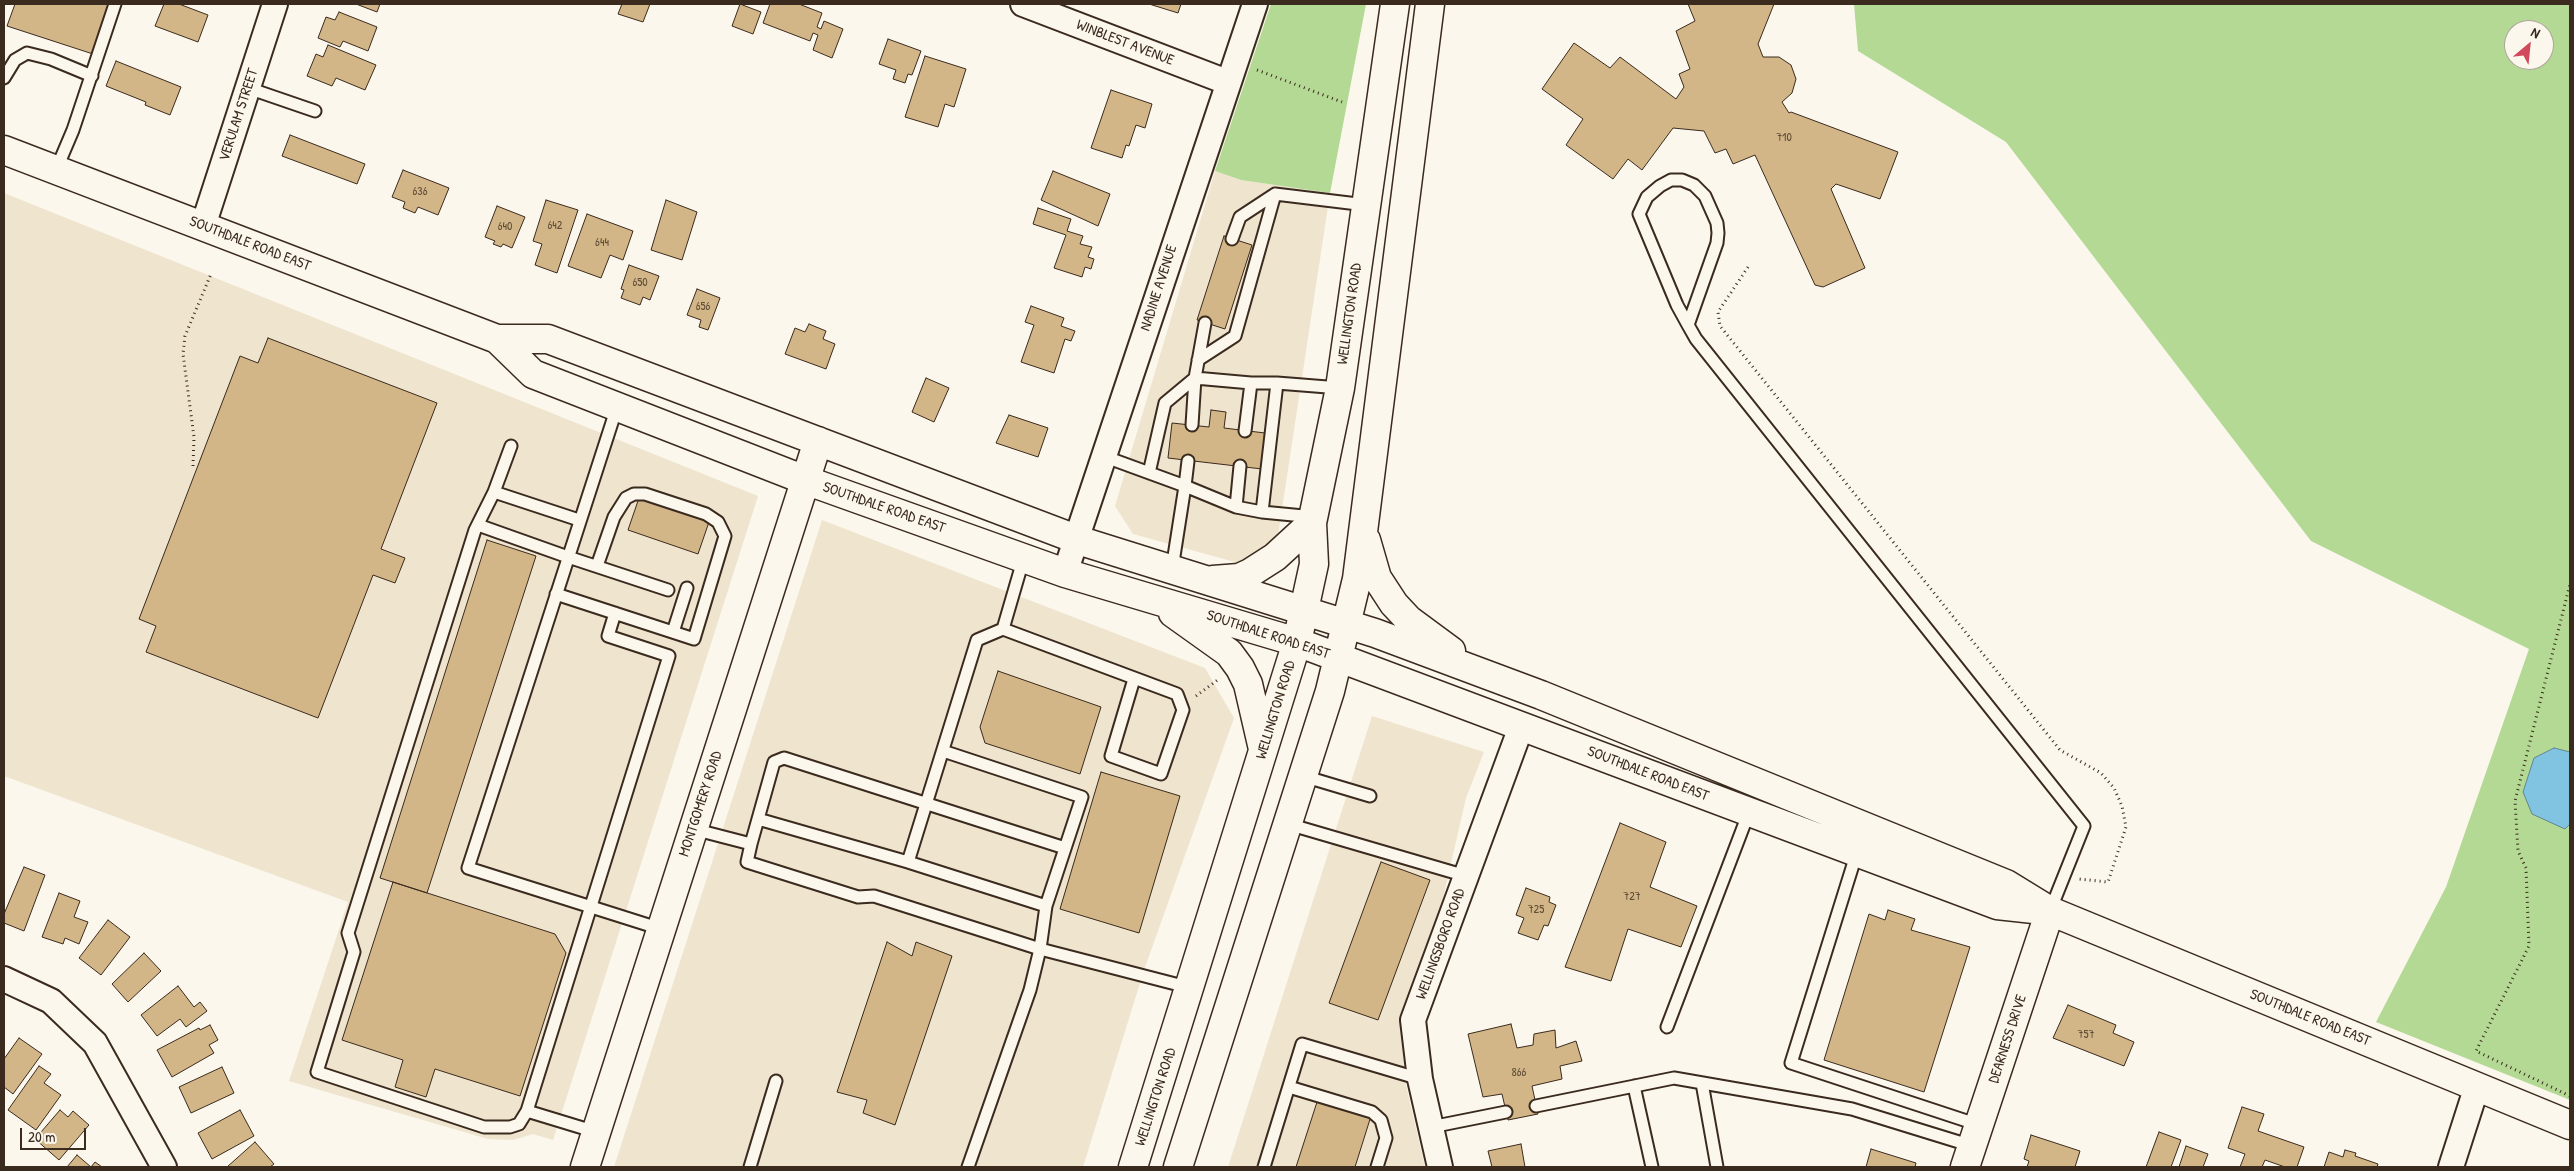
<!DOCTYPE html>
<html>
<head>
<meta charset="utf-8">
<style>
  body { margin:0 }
  #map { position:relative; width:2574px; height:1171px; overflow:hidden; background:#fbf7ec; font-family:"Patrick Hand",sans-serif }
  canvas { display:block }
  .frame { position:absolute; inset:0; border:5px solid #3b2a1e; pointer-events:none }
  .north { position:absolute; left:2504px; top:20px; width:50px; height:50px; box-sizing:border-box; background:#fbf7ec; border:1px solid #aea59a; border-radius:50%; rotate:28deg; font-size:14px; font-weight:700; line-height:20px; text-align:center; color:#3b2a1e }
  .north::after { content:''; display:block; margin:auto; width:18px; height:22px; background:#d1495b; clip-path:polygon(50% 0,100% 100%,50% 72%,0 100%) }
  .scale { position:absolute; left:20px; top:1128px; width:66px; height:22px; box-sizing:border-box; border:2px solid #3b2a1e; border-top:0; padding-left:6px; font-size:15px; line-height:18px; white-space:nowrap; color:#3b2a1e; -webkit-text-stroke:4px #fbf7ec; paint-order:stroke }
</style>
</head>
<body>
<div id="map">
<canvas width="2574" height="1171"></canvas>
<div class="frame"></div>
<div class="north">N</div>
<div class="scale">20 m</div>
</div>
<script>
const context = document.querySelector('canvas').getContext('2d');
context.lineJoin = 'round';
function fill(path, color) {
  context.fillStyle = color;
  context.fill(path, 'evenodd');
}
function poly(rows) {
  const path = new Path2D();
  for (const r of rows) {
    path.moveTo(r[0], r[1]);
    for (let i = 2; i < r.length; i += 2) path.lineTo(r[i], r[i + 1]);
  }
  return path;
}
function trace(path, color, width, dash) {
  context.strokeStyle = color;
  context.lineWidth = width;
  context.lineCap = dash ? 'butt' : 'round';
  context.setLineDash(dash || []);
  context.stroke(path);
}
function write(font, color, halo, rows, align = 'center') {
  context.font = font + ' "Patrick Hand",sans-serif';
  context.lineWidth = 4;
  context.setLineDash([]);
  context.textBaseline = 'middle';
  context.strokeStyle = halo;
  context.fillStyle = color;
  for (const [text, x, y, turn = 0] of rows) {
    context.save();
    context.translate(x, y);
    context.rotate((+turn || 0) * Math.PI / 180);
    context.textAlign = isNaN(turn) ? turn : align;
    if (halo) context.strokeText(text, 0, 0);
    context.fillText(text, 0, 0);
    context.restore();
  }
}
fill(poly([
  [1215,171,1241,180,1330,193,1277,542,1242,564,1133,534,1115,506],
  [4,193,758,496,553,1140,533,1134,513,1140,488,1139,289,1081,348,902,4,776],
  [822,520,1205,668,1234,718,1144,970,1083,1167,614,1167],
  [1372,716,1484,752,1466,798,1403,1072,1425,1167,1228,1167]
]), '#efe4ce');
fill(poly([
  [1271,4,1366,4,1330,193,1241,180,1215,171],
  [1854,4,2570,4,2570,1100,2376,1022,2446,887,2529,649,2311,541,2006,142,1858,51],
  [2514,30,2544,30,2544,60,2514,60]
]), '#b3d994');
const water = poly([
  [2554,748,2570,752,2570,824,2565,829,2532,814,2523,792,2534,758,2554,748]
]);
fill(water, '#80c4e1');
trace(water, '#648693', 1);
const building = poly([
  [15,4,109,4,93,54,7,26,15,4],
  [164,4,179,4,208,15,198,42,155,26,164,4],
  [356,4,380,4,377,12,356,4],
  [622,4,650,4,643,22,618,14,622,4],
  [740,4,761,12,753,34,732,26,740,4],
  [770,4,799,4,822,13,817,27,821,29,824,21,843,29,832,58,813,50,818,35,813,33,810,41,763,23,770,4],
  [1149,4,1181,4,1178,13,1149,4],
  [1688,4,1774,4,1758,44,1763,57,1779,57,1791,65,1796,79,1792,93,1782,102,1789,113,1791,112,1898,152,1880,199,1836,184,1831,189,1865,268,1823,287,1815,285,1755,155,1733,164,1726,149,1715,153,1704,131,1673,128,1642,170,1628,159,1613,179,1566,145,1583,119,1542,89,1574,43,1610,68,1620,57,1676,99,1684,87,1679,74,1690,69,1676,31,1695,21,1688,4],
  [339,12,377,27,368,51,343,41,340,47,318,38,326,17,335,20,339,12],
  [888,39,921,51,912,75,908,74,905,83,893,79,896,70,879,64,888,39],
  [328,45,376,65,365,90,336,78,332,86,307,76,316,54,323,57,328,45],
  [925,56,966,69,954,107,945,104,938,127,905,117,925,56],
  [116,61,181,87,170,115,145,105,146,102,106,86,116,61],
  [1111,90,1152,104,1145,128,1136,125,1129,146,1126,145,1122,158,1091,148,1111,90],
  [290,135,365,164,357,184,282,156,290,135],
  [403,170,449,188,438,215,418,207,415,213,403,208,405,202,392,197,403,170],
  [1053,171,1110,194,1098,226,1041,200,1053,171],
  [546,200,578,210,557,273,535,265,542,244,533,241,546,200],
  [666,200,697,212,682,260,651,250,666,200],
  [497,206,525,217,512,248,503,244,501,247,493,244,495,241,485,237,497,206],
  [1038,208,1071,219,1067,231,1083,236,1080,244,1092,247,1088,257,1094,259,1091,269,1085,267,1082,277,1054,268,1066,235,1033,224,1038,208],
  [587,214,633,231,623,260,610,255,601,278,568,266,587,214],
  [1224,236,1252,245,1225,329,1197,320,1224,236],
  [629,265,659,276,650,300,643,297,640,305,621,298,624,290,621,289,629,265],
  [697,289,720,298,708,330,699,327,701,320,687,315,697,289],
  [1031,306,1064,318,1061,326,1075,331,1071,341,1065,339,1054,373,1021,362,1034,325,1025,322,1031,306],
  [809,324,826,331,823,339,835,344,826,369,785,354,795,328,805,332,809,324],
  [268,338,437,403,381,549,405,558,395,583,373,575,318,718,146,652,156,626,139,619,240,356,258,363,268,338],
  [926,378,949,388,934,422,912,412,926,378],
  [1211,410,1226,412,1224,428,1265,433,1262,469,1168,458,1172,423,1209,427,1211,410],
  [1009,415,1048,428,1038,457,996,443,1009,415],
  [640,495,710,519,698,554,628,530,640,495],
  [487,540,536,556,427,893,380,878,487,540],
  [998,671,1101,707,1080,774,985,743,980,727,998,671],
  [1101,772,1180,796,1139,933,1060,909,1101,772],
  [1620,823,1666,842,1650,887,1697,906,1681,947,1628,929,1611,981,1565,967,1620,823],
  [1381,862,1430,880,1378,1020,1329,1003,1381,862],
  [24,867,45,875,24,931,4,923,4,914,24,867],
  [393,882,555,934,566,953,520,1096,435,1069,426,1097,395,1087,403,1060,342,1040,393,882],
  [1526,888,1550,897,1549,902,1556,905,1548,926,1544,925,1538,940,1518,933,1524,918,1516,915,1526,888],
  [59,893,80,901,74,917,88,922,79,944,65,938,63,944,42,937,59,893],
  [1888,910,1915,919,1911,930,1970,947,1924,1092,1824,1060,1869,914,1885,920,1888,910],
  [108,920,130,937,101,975,79,958,108,920],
  [887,942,912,956,916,942,952,956,895,1125,863,1113,867,1100,837,1092,887,942],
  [144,953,161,971,128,1002,112,984,144,953],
  [178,986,194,1007,200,1002,207,1011,186,1027,180,1019,157,1036,141,1015,178,986],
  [2068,1005,2116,1025,2113,1033,2134,1042,2124,1066,2053,1038,2068,1005],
  [1511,1024,1517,1048,1533,1045,1534,1034,1555,1030,1556,1048,1576,1041,1582,1061,1560,1066,1562,1079,1532,1086,1538,1114,1508,1120,1502,1094,1483,1097,1468,1034,1511,1024],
  [210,1025,218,1040,209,1045,214,1053,172,1077,157,1050,199,1028,200,1030,210,1025],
  [19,1038,42,1054,13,1094,4,1087,4,1059,19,1038],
  [39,1066,51,1074,44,1083,61,1095,36,1130,8,1110,39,1066],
  [222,1067,234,1093,191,1113,179,1087,222,1067],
  [1318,1099,1371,1116,1355,1167,1296,1167,1318,1099],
  [2242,1107,2264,1114,2258,1131,2304,1147,2297,1167,2285,1167,2265,1160,2262,1167,2240,1167,2245,1154,2228,1148,2242,1107],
  [60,1110,68,1117,73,1111,89,1125,59,1160,35,1139,60,1110],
  [240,1110,254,1136,212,1159,198,1133,240,1110],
  [2159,1132,2181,1140,2171,1167,2146,1167,2159,1132],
  [2031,1135,2080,1151,2075,1167,2027,1167,2029,1161,2024,1159,2031,1135],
  [255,1142,274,1164,270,1167,227,1167,255,1142],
  [1521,1144,1525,1167,1492,1167,1488,1151,1521,1144],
  [2186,1146,2208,1154,2203,1167,2179,1167,2186,1146],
  [1871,1149,1916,1163,1915,1167,1866,1167,1871,1149],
  [2345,1150,2356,1153,2355,1156,2378,1164,2377,1167,2324,1167,2329,1152,2343,1157,2345,1150],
  [77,1155,91,1167,95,1162,102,1167,67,1167,77,1155]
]);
fill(building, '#d2b687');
trace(building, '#3b2a1e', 1);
const lane = poly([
  [4,78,15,60,27,53,51,59,92,76],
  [248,88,315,111],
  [56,170,73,130,115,4],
  [1232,239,1240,217,1275,194,1366,205],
  [1688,325,1717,243,1718,233,1717,223,1705,196,1694,185,1682,180,1671,180,1660,186,1647,197,1639,214,1677,305,1688,325,1696,339,2084,826,2050,911],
  [1198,360,1235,336,1275,194],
  [1251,383,1277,383],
  [617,407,468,868,661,929],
  [1192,425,1195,378,1251,383,1245,431],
  [511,446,494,492,475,530,348,933,354,952,317,1072,484,1127,510,1127,519,1124,527,1111,596,1132],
  [1103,456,1185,486,1172,569],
  [1188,461,1185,486,1236,507,1262,512,1277,383,1340,388],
  [1149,473,1165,403,1195,378,1205,323],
  [494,492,579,520],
  [1236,507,1240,466],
  [1262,512,1314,517],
  [478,525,568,557,668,590],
  [1024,557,1003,629,1177,694,1183,710,1161,774,1111,756,1134,679],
  [556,594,694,639,725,536,718,522,706,514,645,494,634,494,626,498,614,517,597,566],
  [673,632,687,588],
  [943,751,1082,797,1046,906,1040,949,1030,990,968,1167],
  [1303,776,1370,796],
  [758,819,908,862,1046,906],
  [1288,824,1466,876],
  [693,829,751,844,774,762,784,758,1065,848],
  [751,844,747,862,858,897,874,896,1040,949,1191,988],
  [1857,852,1791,1063,1979,1125],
  [908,862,977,640,1003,629],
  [1667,1027,1749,812],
  [1702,1083,1717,1167],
  [1634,1086,1652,1167],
  [1289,1087,1372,1112,1381,1120,1386,1138,1377,1167],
  [1536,1106,1674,1078,1852,1109,1972,1146],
  [527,1111,669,656,608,636,615,613],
  [1431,1127,1506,1112],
  [750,1167,776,1081],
  [1264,1167,1302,1044,1420,1079]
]);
const street = poly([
  [1023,4,1227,82],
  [203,226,275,4],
  [1065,573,1255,4],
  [4,979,51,1001,95,1043,164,1167],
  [1440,1167,1420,1079,1413,1020,1521,727],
  [2451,1167,2477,1086]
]);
const secondary = poly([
  [4,150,497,339,548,339,1084,542,1375,633,1541,695,2006,884,2050,911,2570,1125],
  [497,339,533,374,805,480,1065,573,1297,642,1997,905,2043,910],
  [1366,540,1377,578,1394,604,1409,620,1451,651],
  [1213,580,1239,578,1250,573,1275,557,1312,523],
  [1173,613,1229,653,1240,668,1248,684,1263,749],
  [585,1167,818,441],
  [1133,1167,1297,642,1314,564,1312,523,1340,388,1395,4],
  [1178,1167,1330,691,1357,579,1430,4],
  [1965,1167,2050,911]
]);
trace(lane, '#3b2a1e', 15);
trace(street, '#3b2a1e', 28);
trace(secondary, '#3b2a1e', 31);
trace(poly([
  [1257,70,1342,102],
  [1748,267,1718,312,1720,326,2060,750,2101,773,2114,788,2122,806,2126,827,2108,882,2079,879],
  [193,466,194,437,183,354,185,336,211,274],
  [1196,696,1219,679],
  [2570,1096,2476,1051,2529,946,2526,868,2518,851,2515,801,2570,584]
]), '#3b2a1e', 3, [1, 4]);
trace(lane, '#fbf7ec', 11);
trace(street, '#fbf7ec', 24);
trace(secondary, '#fbf7ec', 28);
write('12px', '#614d38', null, [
  ["710",1784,138],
  ["636",420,192],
  ["642",555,226],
  ["640",505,227],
  ["644",602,243],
  ["650",640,283],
  ["656",703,307],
  ["727",1632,897],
  ["725",1536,910],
  ["757",2086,1035],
  ["866",1519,1073]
]);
write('15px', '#3b2a1e', '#fbf7ec', [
  ["WINBLEST AVENUE",1125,43,21],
  ["VERULAM STREET",239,115,-72],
  ["SOUTHDALE ROAD EAST",250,244,21],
  ["NADINE AVENUE",1159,288,-72],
  ["WELLINGTON ROAD",1350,314,-82],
  ["SOUTHDALE ROAD EAST",884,508,19],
  ["SOUTHDALE ROAD EAST",1268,635,18],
  ["WELLINGTON ROAD",1276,710,-73],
  ["SOUTHDALE ROAD EAST",1648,774,21],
  ["MONTGOMERY ROAD",701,804,-72],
  ["WELLINGSBORO ROAD",1441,944,-70],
  ["SOUTHDALE ROAD EAST",2310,1018,22],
  ["DEARNESS DRIVE",2008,1039,-72],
  ["WELLINGTON ROAD",1156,1097,-72]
]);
</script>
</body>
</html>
